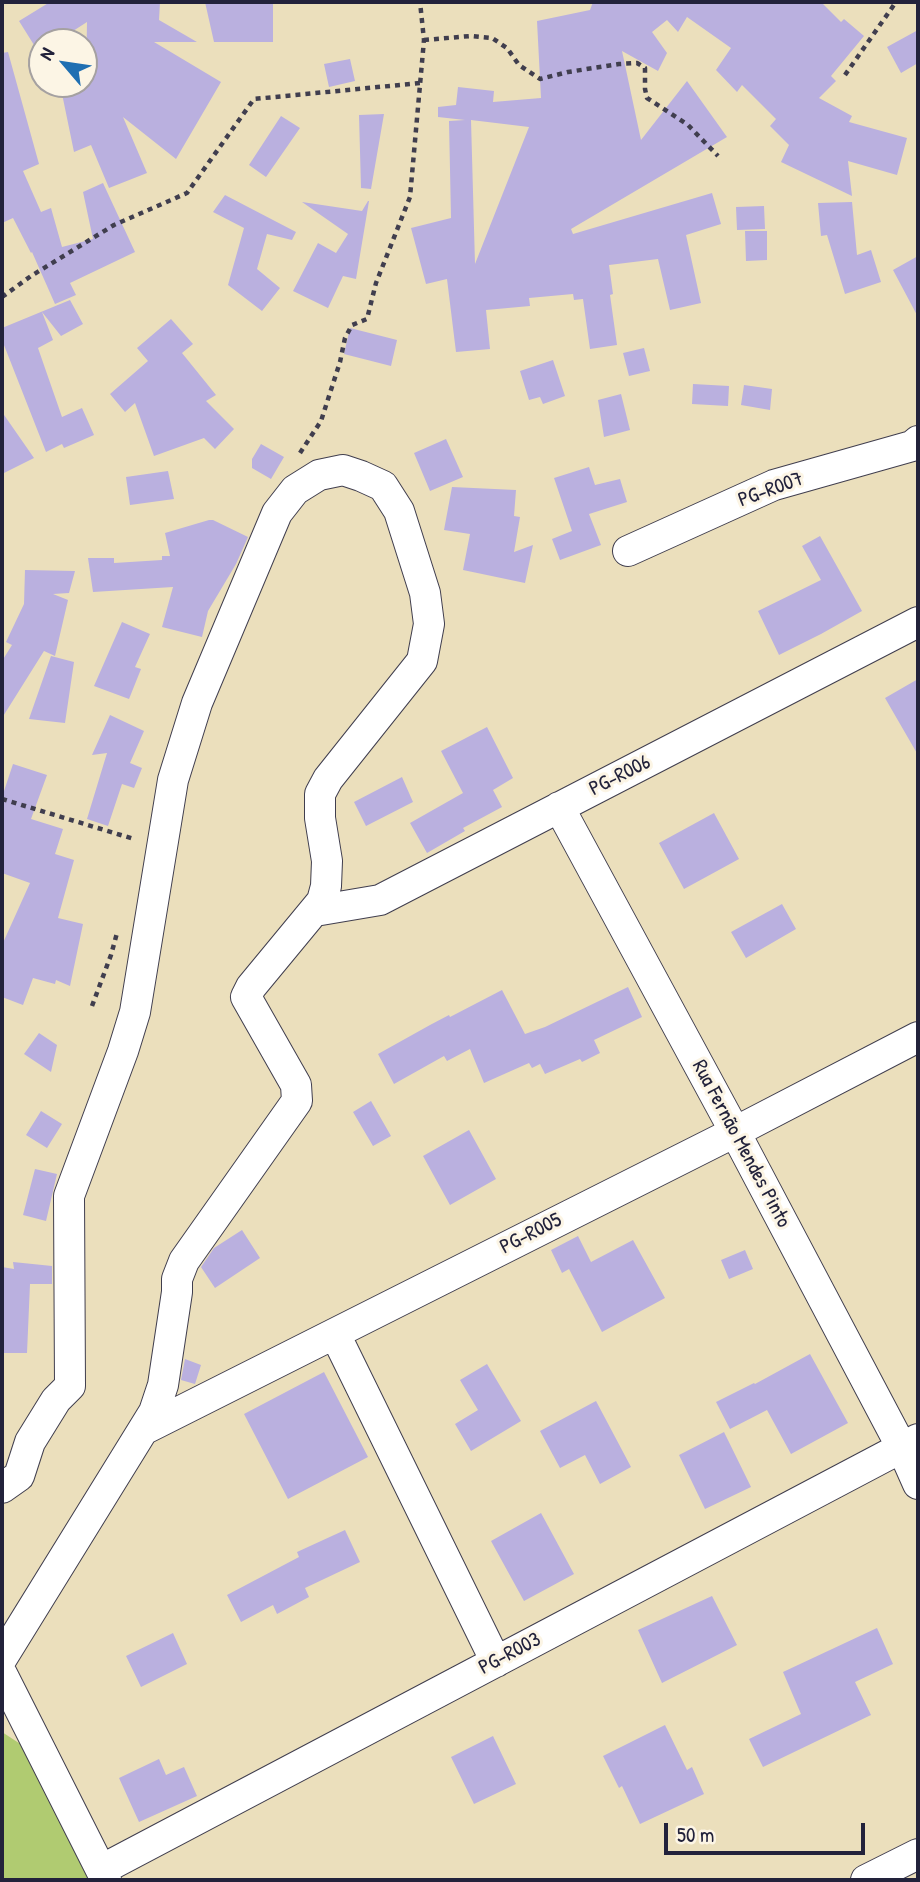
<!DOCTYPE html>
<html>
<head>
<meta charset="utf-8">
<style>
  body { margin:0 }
  #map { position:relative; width:920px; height:1882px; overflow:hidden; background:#ebdfbc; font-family:"Patrick Hand",sans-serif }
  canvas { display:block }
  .frame { position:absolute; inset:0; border:4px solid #22223b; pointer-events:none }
  .north { position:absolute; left:28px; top:28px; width:70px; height:70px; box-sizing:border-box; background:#fcf5e5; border:2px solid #a5a1a1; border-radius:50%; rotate:299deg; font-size:19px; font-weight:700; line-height:28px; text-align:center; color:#22223b }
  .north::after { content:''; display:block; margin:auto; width:24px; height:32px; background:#1f6fb2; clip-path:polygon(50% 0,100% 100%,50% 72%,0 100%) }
  .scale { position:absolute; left:664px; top:1823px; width:201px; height:32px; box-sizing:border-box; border:4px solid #22223b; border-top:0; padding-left:9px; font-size:21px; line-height:24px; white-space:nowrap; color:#22223b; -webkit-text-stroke:5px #fcf5e5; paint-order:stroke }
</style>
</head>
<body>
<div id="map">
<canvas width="920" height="1882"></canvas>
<div class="frame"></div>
<div class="north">N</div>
<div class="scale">50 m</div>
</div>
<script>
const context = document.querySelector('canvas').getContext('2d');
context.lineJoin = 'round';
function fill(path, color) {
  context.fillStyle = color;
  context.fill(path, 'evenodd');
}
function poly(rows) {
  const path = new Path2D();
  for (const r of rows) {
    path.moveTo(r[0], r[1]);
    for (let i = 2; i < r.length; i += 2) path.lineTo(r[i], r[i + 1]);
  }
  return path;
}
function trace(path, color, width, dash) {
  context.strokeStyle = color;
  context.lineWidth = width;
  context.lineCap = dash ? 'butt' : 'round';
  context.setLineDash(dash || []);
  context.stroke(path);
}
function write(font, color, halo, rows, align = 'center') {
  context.font = font + ' "Patrick Hand",sans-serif';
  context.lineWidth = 6;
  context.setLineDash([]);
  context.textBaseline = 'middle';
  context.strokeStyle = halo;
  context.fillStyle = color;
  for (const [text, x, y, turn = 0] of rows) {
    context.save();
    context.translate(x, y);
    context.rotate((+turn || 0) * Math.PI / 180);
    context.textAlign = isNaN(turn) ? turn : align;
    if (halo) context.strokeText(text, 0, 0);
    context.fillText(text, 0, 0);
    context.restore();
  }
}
fill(poly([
  [2,1732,48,1762,103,1880,2,1880]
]), '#b0cb71');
fill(poly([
  [50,2,160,2,159,20,197,42,154,42,221,82,176,159,123,117,147,173,109,188,91,145,74,152,60,84,86,84,87,22,56,42,42,42,42,51,39,53,19,21],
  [205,2,273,2,273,42,214,42],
  [593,2,821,2,841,22,844,19,864,36,831,76,836,81,819,98,852,116,849,122,907,138,897,175,848,161,852,196,781,162,789,145,770,126,776,119,742,85,737,92,716,70,731,48,687,17,678,32,667,20,652,32,667,53,658,71,622,51,641,140,687,81,727,137,571,229,573,234,712,193,721,224,686,235,701,303,670,310,658,259,609,265,613,294,610,295,617,345,590,349,583,299,574,300,573,294,529,298,530,306,486,310,490,349,456,352,447,279,426,284,411,228,451,218,449,121,465,120,438,117,438,107,456,105,458,87,494,91,493,102,541,98,537,21,590,10],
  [471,120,529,127,475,264],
  [918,30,918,63,901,73,887,47],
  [8,52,39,164,23,171,41,212,51,208,62,247,93,239,83,192,103,183,135,252,70,283,76,295,55,304,32,252,31,253,13,218,2,223,2,53],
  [350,59,355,81,329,87,324,64],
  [384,114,371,189,361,188,359,115],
  [281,116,300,128,266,177,249,165],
  [225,195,296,232,292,240,267,234,257,269,280,288,262,311,228,285,244,228,213,212],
  [368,201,369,201,356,279,343,276,328,308,293,291,318,243,336,253,348,234,302,202,362,211],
  [852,202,857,255,871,250,881,282,845,294,827,235,821,236,818,203],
  [764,206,765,229,737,230,736,207],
  [745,231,767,231,767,260,746,261],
  [918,256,918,317,893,270],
  [70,300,83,324,61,336,42,312,53,340,38,348,62,417,82,408,94,435,64,448,62,444,46,452,2,340,2,328],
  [171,319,193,344,182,353,216,395,206,401,234,429,215,449,204,438,154,456,135,403,125,412,110,394,148,361,137,348],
  [350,328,397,340,391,366,344,354],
  [644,348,650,371,629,376,623,353],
  [553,360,565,396,543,404,540,397,529,400,520,371],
  [693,384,729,386,728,406,692,404],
  [744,385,772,389,770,410,741,405],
  [621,394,630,430,604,437,598,400],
  [2,412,34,458,2,474],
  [446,439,463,477,430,491,414,453],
  [261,444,284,457,271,479,252,468,252,459],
  [589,467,595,485,620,479,627,502,589,514,601,545,560,560,552,539,572,531,554,478],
  [168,471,174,499,130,505,126,477],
  [452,487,516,490,514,516,520,517,514,552,533,545,525,583,463,570,470,534,444,530],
  [209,520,213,520,248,537,236,564,208,611,202,637,162,627,173,587,93,592,88,558,114,558,114,563,162,560,162,556,170,556,165,533],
  [820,536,862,611,821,634,779,655,758,611,821,580,802,546],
  [25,570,75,571,69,593,53,594,68,600,55,656,44,651,2,718,2,661,12,645,6,642,24,604],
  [122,622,150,634,135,667,141,669,129,699,94,686],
  [51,656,74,662,65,723,29,719],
  [918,679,918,755,885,698],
  [110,715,144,731,130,763,142,768,134,788,122,784,108,826,87,819,107,753,92,755],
  [487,727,513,778,493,790,502,807,463,828,465,831,427,853,410,823,463,793,441,751],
  [13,764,47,775,31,819,63,829,55,854,74,860,58,918,83,924,70,986,56,980,55,984,33,978,23,1005,2,997,2,945,30,883,2,873,2,797],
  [402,777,413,802,366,826,354,802],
  [714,813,739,859,684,889,659,843],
  [782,904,796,929,746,958,731,932],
  [628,987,642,1017,594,1040,600,1053,582,1062,580,1059,545,1074,540,1064,532,1068,529,1063,484,1083,470,1049,447,1061,444,1056,394,1084,378,1054,430,1025,449,1015,450,1017,502,990,525,1034,545,1027],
  [39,1033,57,1045,51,1072,24,1054],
  [371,1101,391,1136,373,1146,353,1112],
  [41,1111,62,1124,47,1148,26,1135],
  [469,1130,496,1179,450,1205,423,1156],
  [35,1169,57,1174,46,1221,23,1215],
  [242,1230,260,1258,215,1288,201,1267,214,1248],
  [578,1236,591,1262,633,1240,665,1298,602,1332,569,1269,562,1273,551,1250],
  [745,1250,753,1269,729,1279,721,1260],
  [13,1262,52,1266,52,1284,30,1284,27,1353,2,1353,2,1267,14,1269],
  [810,1354,848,1423,791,1454,767,1410,730,1429,716,1402,754,1383,755,1384],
  [185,1359,201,1365,195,1384,181,1380],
  [487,1364,521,1421,471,1451,455,1424,478,1410,460,1380],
  [324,1372,368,1457,288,1499,244,1414],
  [596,1401,631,1467,600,1484,585,1455,560,1468,540,1431],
  [724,1432,751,1487,705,1509,679,1455],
  [541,1513,574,1574,524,1601,491,1541],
  [345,1530,360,1562,305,1588,309,1597,277,1614,273,1605,241,1622,227,1595,299,1557,297,1552],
  [712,1596,737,1645,662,1683,638,1630],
  [877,1628,893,1664,855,1682,871,1715,763,1767,749,1739,801,1714,783,1672],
  [173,1633,187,1664,141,1687,126,1656],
  [665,1725,687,1770,692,1767,704,1794,640,1824,622,1786,619,1788,603,1756],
  [493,1736,516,1784,474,1804,451,1757],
  [159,1759,166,1775,184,1767,197,1796,139,1822,119,1778]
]), '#bab0df');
const street = poly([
  [628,551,774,485,912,446,918,441],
  [559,807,735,1132,902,1448,918,1484],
  [315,911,380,900,918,622],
  [335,1334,496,1662],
  [143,1430,735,1132,918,1037],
  [2,1488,19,1476,30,1442,56,1400,70,1386,69,1196,123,1051,135,1012,173,780,197,703,277,513,295,490,319,475,343,470,361,476,383,486,399,511,425,593,429,624,422,661,328,779,320,794,320,818,327,861,326,886,322,901,251,987,246,997,296,1085,297,1101,184,1261,177,1279,177,1292,163,1385,154,1412,2,1658],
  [2,1674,106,1880],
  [101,1870,918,1439],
  [866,1880,918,1854]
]);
trace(street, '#403e4e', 32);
trace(poly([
  [424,40,471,36,492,38,507,48,519,65,540,79,568,72,619,64,637,63,645,68,645,89,647,98,688,125,718,156],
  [845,75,896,2],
  [2,297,31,276,114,225,187,193,254,99,420,83],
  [300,453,321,421,340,362,345,338,352,325,367,319,376,283,410,197,424,40,420,2],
  [2,799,134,839],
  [92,1006,111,955,117,933]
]), '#403e4e', 4.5, [5, 5]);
trace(street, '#fff', 30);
write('21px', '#22223b', '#fcf5e5', [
  ["PG-R007",771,490,-20],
  ["PG-R006",620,776,-27],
  ["Rua Fernão Mendes Pinto",741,1144,62],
  ["PG-R005",531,1234,-27],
  ["PG-R003",510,1654,-28]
]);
</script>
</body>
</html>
